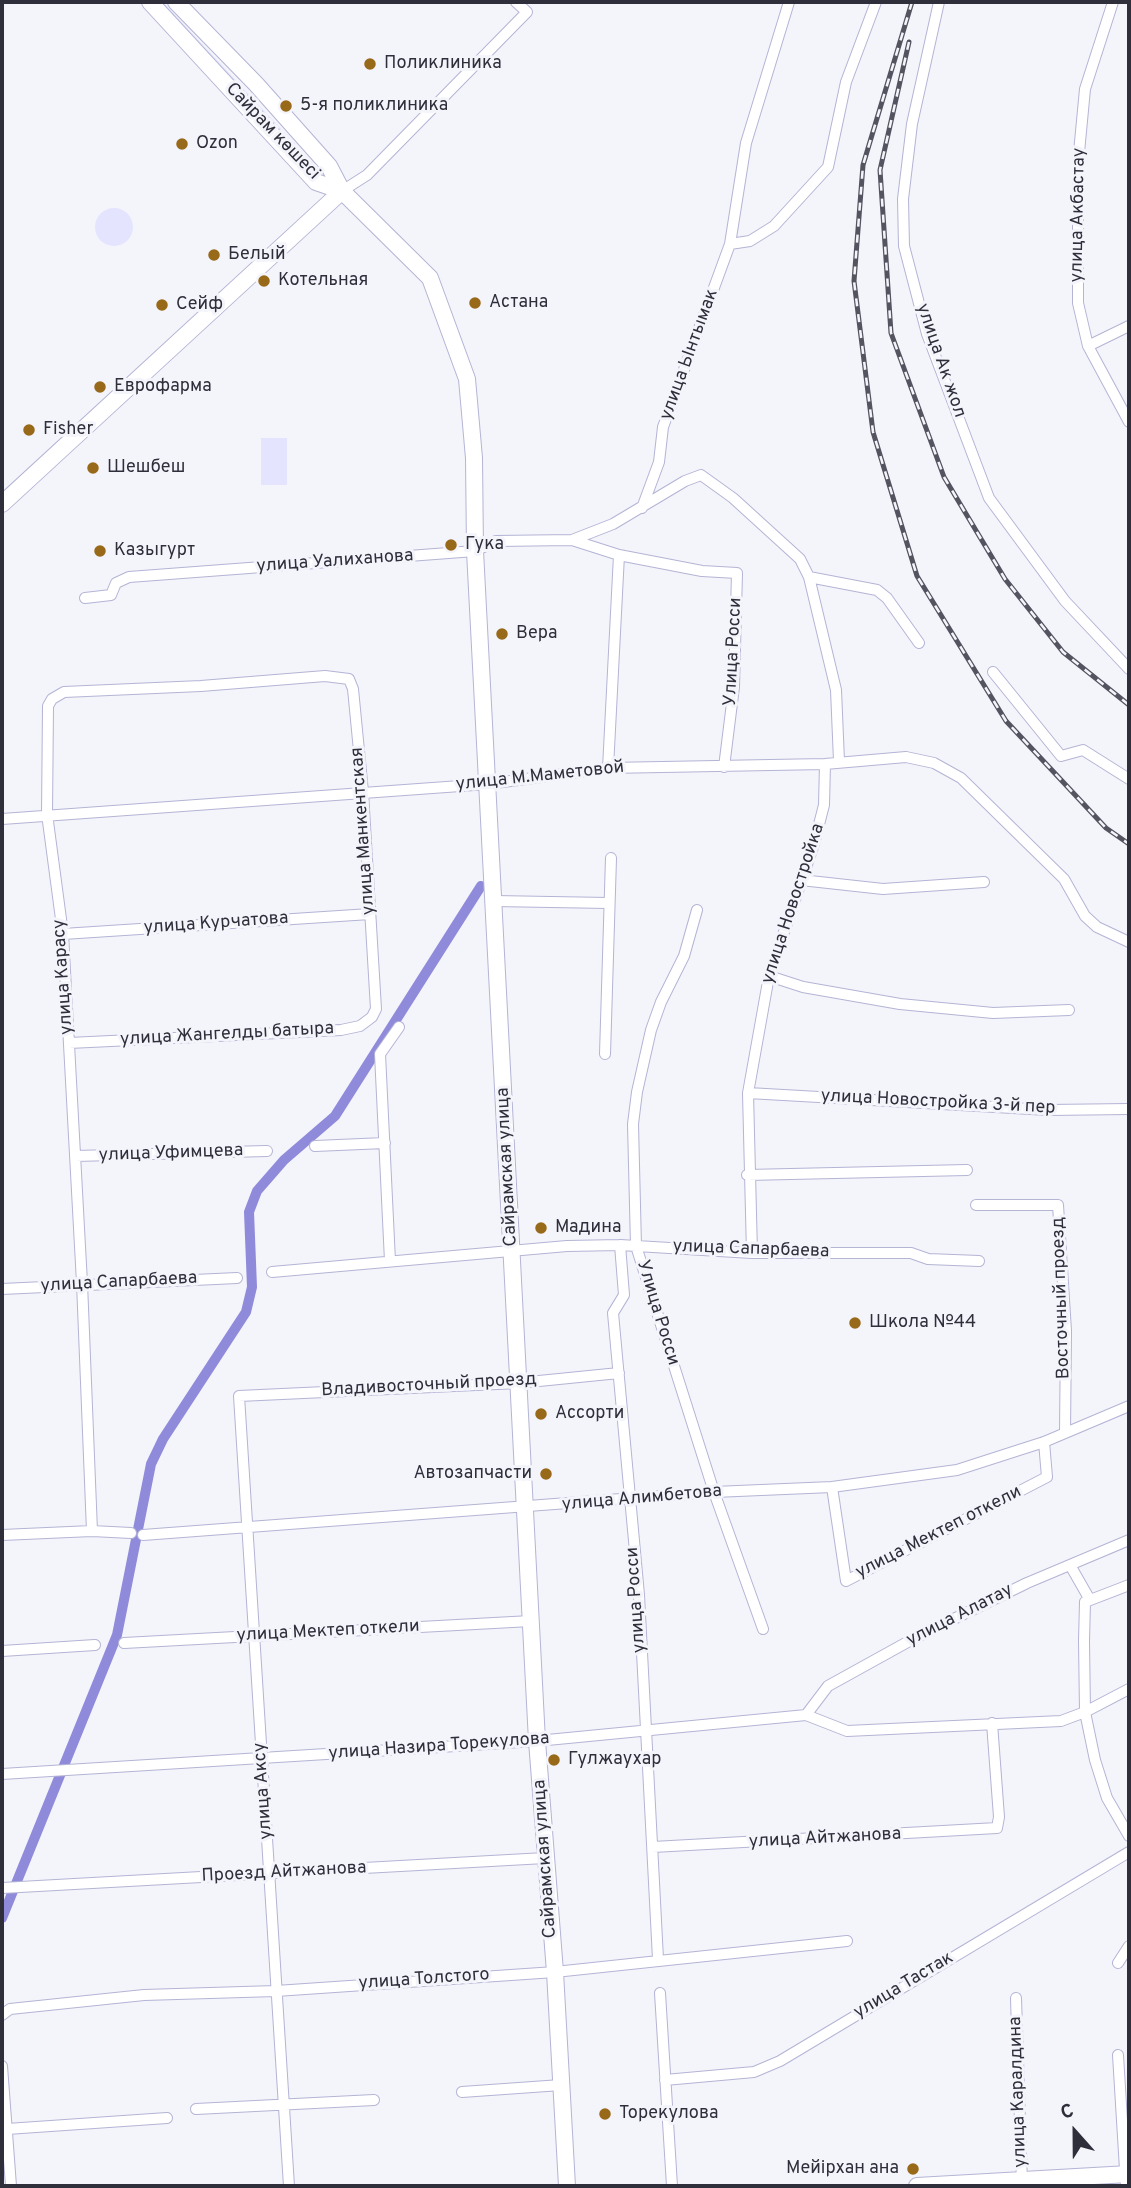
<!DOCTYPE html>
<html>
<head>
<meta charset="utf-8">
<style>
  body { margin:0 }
  #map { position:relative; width:1131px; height:2188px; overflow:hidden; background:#f4f4fb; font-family:Overpass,sans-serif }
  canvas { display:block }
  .frame { position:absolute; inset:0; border:4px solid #2f2f3c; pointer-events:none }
  .north { position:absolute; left:1040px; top:2097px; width:70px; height:70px; -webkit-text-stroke:5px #f4f4fb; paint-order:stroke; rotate:339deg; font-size:19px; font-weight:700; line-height:28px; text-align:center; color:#2f2f3c }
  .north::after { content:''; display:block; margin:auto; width:24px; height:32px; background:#2f2f3c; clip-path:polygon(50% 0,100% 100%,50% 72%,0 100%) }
</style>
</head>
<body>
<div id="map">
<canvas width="1131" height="2188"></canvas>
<div class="frame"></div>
<div class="north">С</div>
</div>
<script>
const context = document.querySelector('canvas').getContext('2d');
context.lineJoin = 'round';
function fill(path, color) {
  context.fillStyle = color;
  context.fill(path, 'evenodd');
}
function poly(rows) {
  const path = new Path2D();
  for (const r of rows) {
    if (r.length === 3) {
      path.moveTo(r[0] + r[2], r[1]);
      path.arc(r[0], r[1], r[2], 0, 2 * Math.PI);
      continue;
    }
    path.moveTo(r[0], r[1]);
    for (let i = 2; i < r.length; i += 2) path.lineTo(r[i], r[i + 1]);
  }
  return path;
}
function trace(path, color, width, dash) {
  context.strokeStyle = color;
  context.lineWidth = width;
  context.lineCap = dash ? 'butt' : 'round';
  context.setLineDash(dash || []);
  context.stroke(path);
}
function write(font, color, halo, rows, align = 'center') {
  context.font = font + ' Overpass,sans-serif';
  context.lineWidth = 6;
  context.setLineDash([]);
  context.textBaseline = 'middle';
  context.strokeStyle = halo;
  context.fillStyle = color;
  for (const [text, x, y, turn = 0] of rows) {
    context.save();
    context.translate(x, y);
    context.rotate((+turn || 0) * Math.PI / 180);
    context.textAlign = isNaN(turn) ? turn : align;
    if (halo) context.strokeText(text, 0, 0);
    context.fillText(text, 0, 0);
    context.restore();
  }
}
fill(poly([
  [157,2,163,2,323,174,319,177],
  [114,227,19],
  [261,438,287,438,287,485,261,485]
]), '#e4e4fe');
trace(poly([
  [2,1918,117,1635,151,1464,163,1439,246,1312,252,1287,249,1212,257,1191,284,1160,335,1116,481,886]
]), '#908adb', 10);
const street = poly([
  [939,2,912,124,903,199,904,246,927,334,989,498,1065,601,1129,669],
  [1113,2,1085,89,1078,163,1078,303,1088,346,1129,422],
  [342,191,367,175,527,12,516,2],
  [730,244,750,241,774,226,828,167,846,82,876,2],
  [1088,346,1129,326],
  [642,508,659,462,663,427,730,244,746,143,789,2],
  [572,540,619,555,608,768],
  [619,555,702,571,737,573,734,687,724,767],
  [809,577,877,590,887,598,919,643],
  [85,598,111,595,116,583,129,577,475,551,496,541,572,540,613,524,685,481,701,475,733,498,800,559,809,577,836,690,839,761],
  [993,672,1061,756,1083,750,1129,779],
  [2,819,488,784,608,768,825,764,906,757,934,763,961,778,1064,879,1085,916,1097,927,1129,942],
  [801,880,883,889,984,882],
  [494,901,608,903],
  [697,910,684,956,661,1002,651,1030,637,1092,633,1124,636,1246,714,1492,763,1629],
  [63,934,370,914],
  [769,976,803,987,900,1004,993,1013,1069,1010],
  [69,1043,341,1030,360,1026,372,1017,376,1009,363,792,353,689,349,679,325,676,201,686,64,692,52,699,48,706,47,814,63,934,82,1283,92,1531],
  [605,1054,611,858],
  [748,1093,1048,1110,1129,1109],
  [315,1146,385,1143],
  [75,1156,267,1151],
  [747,1175,967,1170],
  [976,1205,1058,1205,1066,1331,1065,1432],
  [620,1245,624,1295,613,1313,639,1595,658,1959],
  [752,1253,748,1093,769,976,814,844,824,805,825,764],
  [390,1261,380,1054,399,1027],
  [272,1272,567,1246,620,1245,752,1253,911,1253,928,1259,979,1261],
  [2,1289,237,1278],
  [832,1487,846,1581,1047,1477,1044,1442],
  [2,1535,92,1531,131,1533],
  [143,1535,714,1492,832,1487,957,1470,1044,1442,1129,1406],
  [1070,1565,1090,1600],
  [1129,1585,1085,1602,1084,1641,1085,1712,1095,1760,1107,1798,1129,1836],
  [124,1643,531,1621],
  [2,1651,95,1645],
  [806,1715,828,1686,913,1639,1027,1583,1129,1540],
  [2,1774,537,1741,806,1715,847,1731,1061,1721,1085,1712,1129,1689],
  [653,1847,997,1828,999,1817,992,1723],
  [2,1888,545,1858],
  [1118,1963,1129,1946],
  [660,1993,672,2186],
  [1016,1998,1022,2184],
  [2,2015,10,2009,144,1995,276,1991,555,1972,847,1941],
  [1118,2055,1126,2186],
  [2,2066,11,2186],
  [665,2080,754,2072,780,2061,1129,1852],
  [462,2092,561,2085],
  [196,2109,374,2100],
  [7,2129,167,2118],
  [289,2186,239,1396,519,1383,619,1373]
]);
const secondary = poly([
  [150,2,316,182,342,191,430,278,467,379,474,458,475,551,537,1741,555,1972,567,2186],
  [176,2,256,84,329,166,342,191],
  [2,504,342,191],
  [917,2186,1129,2174]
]);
trace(street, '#b4b4d5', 12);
trace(secondary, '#b4b4d5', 18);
trace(street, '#fff', 10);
trace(secondary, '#fff', 16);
const rail = poly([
  [912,2,863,165,854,281,873,432,917,576,1006,721,1106,828,1129,844],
  [909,42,880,170,891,333,944,477,1005,579,1063,652,1129,705]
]);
trace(rail, '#545460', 5);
trace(rail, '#f4f4fb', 2.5, [8]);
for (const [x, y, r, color] of [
  [370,64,7,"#976918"],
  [286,106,7,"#976918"],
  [182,144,7,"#976918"],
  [214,255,7,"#976918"],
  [264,281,7,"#976918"],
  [475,303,7,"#976918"],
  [162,305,7,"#976918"],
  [100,387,7,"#976918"],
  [29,430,7,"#976918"],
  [93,468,7,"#976918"],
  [451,545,7,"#976918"],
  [100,551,7,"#976918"],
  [502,634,7,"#976918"],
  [541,1228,7,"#976918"],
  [855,1323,7,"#976918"],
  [541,1414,7,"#976918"],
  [546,1474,7,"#976918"],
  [554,1760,7,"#976918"],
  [605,2114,7,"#976918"],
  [913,2169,7,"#976918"]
]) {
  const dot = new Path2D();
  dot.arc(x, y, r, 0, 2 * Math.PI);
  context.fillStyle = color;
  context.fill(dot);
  trace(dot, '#f4f4fb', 2.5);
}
write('18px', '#2f2f3c', '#f4f4fb', [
  ["Поликлиника",384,64],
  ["5-я поликлиника",300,106],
  ["Ozon",196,144],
  ["Белый",228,255],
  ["Котельная",278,281],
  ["Астана",489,303],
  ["Сейф",176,305],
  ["Еврофарма",114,387],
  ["Fisher",43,430],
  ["Шешбеш",107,468],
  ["Гука",465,545],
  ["Казыгурт",114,551],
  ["Вера",516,634],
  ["Мадина",555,1228],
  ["Школа №44",869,1323],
  ["Ассорти",555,1414],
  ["Автозапчасти",532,1474,"right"],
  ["Гулжаухар",568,1760],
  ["Торекулова",619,2114],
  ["Мейірхан ана",899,2169,"right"]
], 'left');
write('18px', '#2f2f3c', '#f4f4fb', [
  ["Сайрам көшесі",272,132,46],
  ["улица Акбастау",1079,215,-89],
  ["улица Ынтымак",690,355,-70],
  ["улица Ак жол",940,361,71],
  ["улица Уалиханова",335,562,-4],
  ["Улица Росси",734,652,-87],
  ["улица М.Маметовой",540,777,-6],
  ["улица Манкентская",364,831,-94],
  ["улица Новостройка",794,904,-72],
  ["улица Курчатова",216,924,-4],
  ["улица Карасу",64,977,-94],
  ["улица Жангелды батыра",227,1035,-3],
  ["улица Новостройка 3-й пер",938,1103,3],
  ["улица Уфимцева",171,1154,-2],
  ["Сайрамская улица",508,1167,-93],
  ["улица Сапарбаева",751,1250,2],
  ["улица Сапарбаева",119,1283,-3],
  ["Восточный проезд",1062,1298,-92],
  ["Улица Росси",657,1313,73],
  ["Владивосточный проезд",429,1386,-3],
  ["улица Алимбетова",642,1499,-5],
  ["улица Мектеп откели",939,1533,-27],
  ["улица Росси",637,1600,-94],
  ["улица Алатау",960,1616,-27],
  ["улица Мектеп откели",328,1632,-3],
  ["улица Назира Торекулова",439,1747,-4],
  ["улица Аксу",264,1791,-94],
  ["улица Айтжанова",825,1839,-3],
  ["Сайрамская улица",546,1859,-94],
  ["Проезд Айтжанова",284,1873,-3],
  ["улица Толстого",424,1980,-4],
  ["улица Тастак",904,1986,-31],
  ["улица Каралдина",1019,2092,-92]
]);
</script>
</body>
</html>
